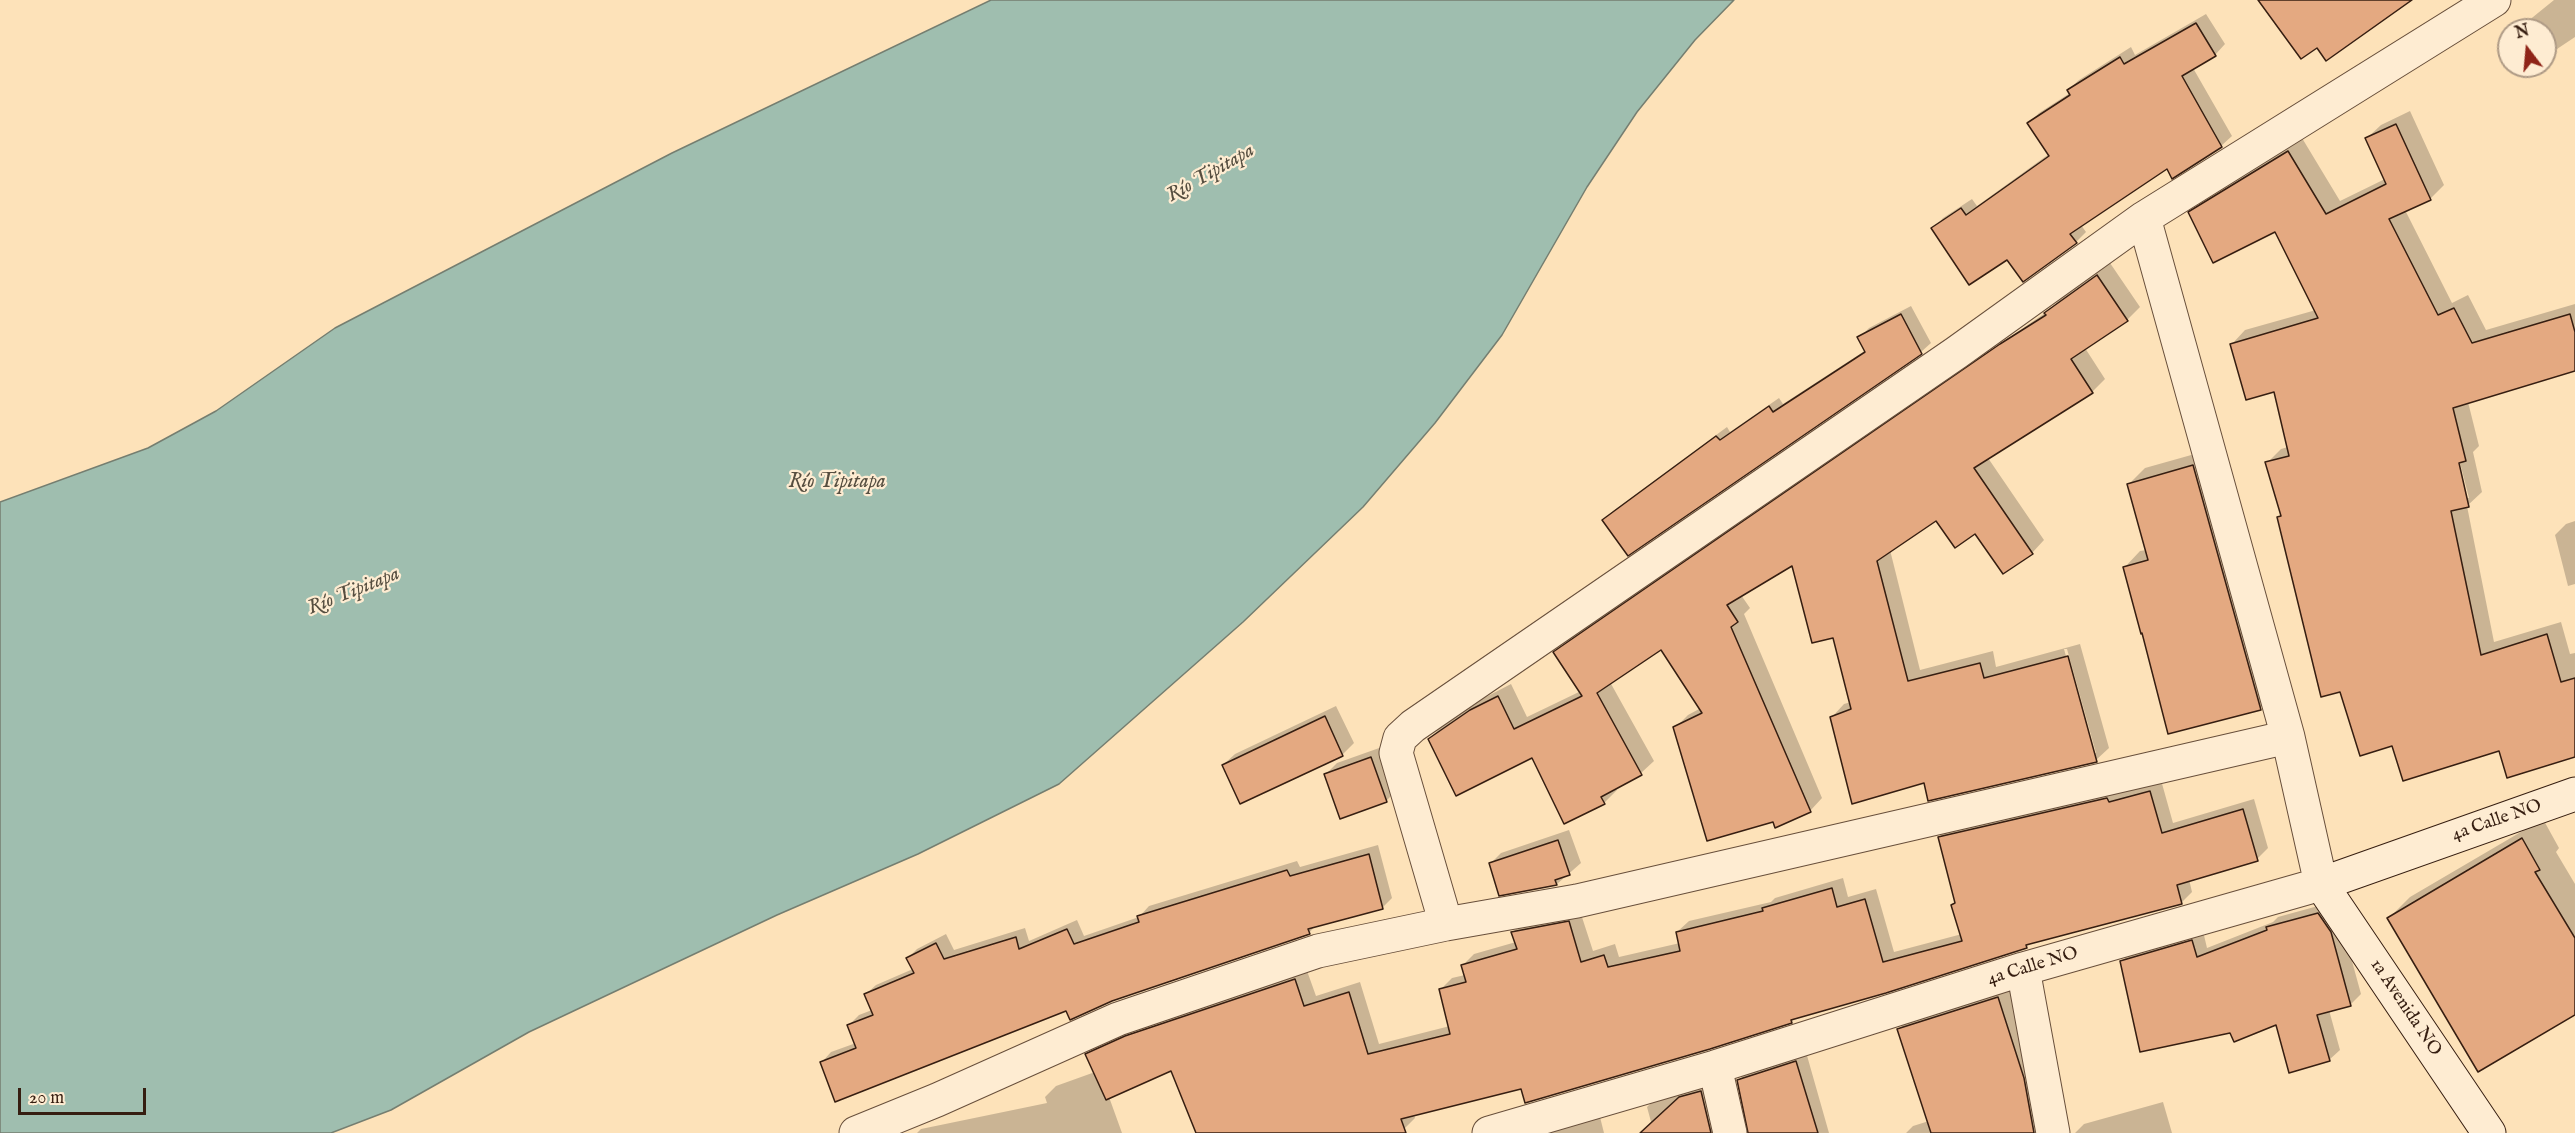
<!DOCTYPE html>
<html>
<head>
<meta charset="utf-8">
<style>
  body { margin:0 }
  #map { position:relative; width:2575px; height:1133px; overflow:hidden; background:#fde2b9; font-family:"IM FELL English",serif }
  canvas { display:block }
  .north { position:absolute; left:2497px; top:18px; width:60px; height:60px; box-sizing:border-box; background:#feecd2; border:2px solid #ae9a85; border-radius:50%; rotate:344deg; font-size:16px; font-weight:700; line-height:24px; text-align:center; color:#361e11 }
  .north::after { content:''; display:block; margin:auto; width:21px; height:27px; background:#8f2418; clip-path:polygon(50% 0,100% 100%,50% 72%,0 100%) }
  .scale { position:absolute; left:18px; top:1088px; width:128px; height:27px; box-sizing:border-box; border:3px solid #361e11; border-top:0; padding-left:8px; font-size:18px; line-height:21px; white-space:nowrap; color:#361e11; -webkit-text-stroke:4px #feecd2; paint-order:stroke }
</style>
</head>
<body>
<div id="map">
<canvas width="2575" height="1133"></canvas>
<div class="north">N</div>
<div class="scale">20 m</div>
</div>
<script>
const context = document.querySelector('canvas').getContext('2d');
context.lineJoin = 'round';
function fill(path, color) {
  context.fillStyle = color;
  context.fill(path, 'evenodd');
}
function poly(rows) {
  const path = new Path2D();
  for (const r of rows) {
    path.moveTo(r[0], r[1]);
    for (let i = 2; i < r.length; i += 2) path.lineTo(r[i], r[i + 1]);
  }
  return path;
}
function trace(path, color, width, dash) {
  context.strokeStyle = color;
  context.lineWidth = width;
  context.lineCap = dash ? 'butt' : 'round';
  context.setLineDash(dash || []);
  context.stroke(path);
}
function write(font, color, halo, rows, align = 'center') {
  context.font = font + ' "IM FELL English",serif';
  context.lineWidth = 4.5;
  context.setLineDash([]);
  context.textBaseline = 'middle';
  context.strokeStyle = halo;
  context.fillStyle = color;
  for (const [text, x, y, turn = 0] of rows) {
    context.save();
    context.translate(x, y);
    context.rotate((+turn || 0) * Math.PI / 180);
    context.textAlign = isNaN(turn) ? turn : align;
    if (halo) context.strokeText(text, 0, 0);
    context.fillText(text, 0, 0);
    context.restore();
  }
}
const water = poly([
  [991,0,1734,0,1695,40,1637,112,1587,187,1502,335,1435,423,1363,507,1243,622,1059,784,918,854,777,915,529,1032,391,1110,331,1133,0,1133,0,502,148,448,216,411,335,328,672,153,991,0]
]);
fill(water, '#9fbeaf');
trace(water, '#757e70', 1.5);
fill(poly([
  [2554,0,2575,0,2575,37,2545,57,2545,30,2517,30],
  [2206,14,2225,44,2215,55,2193,68,2232,136,2221,146,2168,167,2081,225,2086,232,2076,242,2008,258,1933,229,1943,218,1972,199,1977,206,2049,154,2028,124,2039,113,2070,93,2068,90,2079,80,2131,47,2135,55],
  [2410,111,2444,185,2430,199,2405,210,2452,303,2468,295,2486,330,2575,304,2575,370,2468,402,2479,446,2473,452,2482,492,2467,506,2494,642,2561,622,2570,654,2575,653,2575,756,2500,749,2393,744,2341,691,2278,517,2282,514,2267,463,2281,449,2288,447,2275,390,2232,344,2245,330,2316,310,2275,230,2190,213,2204,199,2302,138,2340,201,2385,179,2367,138,2381,125],
  [2458,455,2469,498,2466,498,2455,456],
  [2110,263,2140,307,2127,320,2085,348,2105,379,2092,392,1988,458,2044,540,2032,553,1937,519,1890,550,1920,670,1993,651,1996,667,2080,644,2109,748,2096,760,1925,781,1832,717,1844,704,1851,702,1834,636,1793,564,1741,595,1750,608,1744,614,1822,798,1810,811,1774,820,1675,728,1688,715,1701,708,1661,648,1610,682,1654,761,1641,773,1615,788,1617,790,1604,803,1533,756,1429,739,1442,726,1484,698,1511,684,1527,717,1581,691,1555,653,1568,640,2048,311,2059,300],
  [2064,649,2067,649,2096,753,2093,753],
  [1911,306,1931,343,1921,352,1604,520,1613,511,1727,427,1730,432,1779,398,1783,404,1866,350,1859,338,1869,328],
  [2209,450,2276,692,2260,708,2144,632,2124,568,2140,551,2147,550,2129,484,2145,468],
  [2575,521,2575,584,2568,586,2555,535,2566,524],
  [1336,706,1354,743,1342,755,1241,802,1223,765,1235,754],
  [1382,747,1397,790,1386,801,1326,774,1337,763],
  [2161,780,2173,823,2254,799,2268,848,2257,859,2189,879,2192,892,2181,903,2031,942,2026,947,1796,1017,1791,1022,1414,1114,1415,1118,1404,1129,1391,1133,1195,1133,1197,1131,1172,1069,1109,1097,1122,1133,917,1133,921,1129,1047,1103,1045,1097,1056,1086,1095,1072,1087,1054,1098,1043,1306,968,1316,996,1360,982,1379,1044,1450,1026,1441,989,1452,978,1465,975,1463,965,1474,954,1516,942,1513,932,1524,921,1580,911,1593,951,1615,944,1619,957,1680,943,1677,932,1689,921,1771,902,1775,898,1843,878,1848,897,1876,889,1894,952,1962,934,1952,905,1956,901,1939,837,1951,826],
  [2543,819,2559,848,2556,852,2575,884,2575,1013,2389,918,2410,897],
  [1569,830,1581,863,1557,884,1490,864,1501,853],
  [1378,845,1392,898,1382,908,1316,925,1309,933,1067,1009,822,1062,831,1052,856,1043,849,1025,859,1015,872,1010,866,994,876,985,913,969,908,958,917,949,946,934,954,950,1025,928,1029,941,1077,920,1084,936,1139,917,1149,906,1297,861,1300,867],
  [2329,903,2341,921,2361,994,2351,1004,2329,1010,2340,1050,2329,1060,2277,1023,2231,1031,2122,961,2132,951,2203,931,2207,948,2273,922,2278,917],
  [2012,984,2048,1133,1906,1133,1913,1126,1929,1121,1899,1029,1913,1015],
  [1806,1052,1829,1133,1750,1133,1739,1080,1749,1070],
  [1711,1081,1725,1133,1654,1133,1647,1107,1657,1097],
  [2163,1102,2172,1133,2075,1133,2084,1124],
  [1599,1113,1604,1133,1550,1133,1557,1126]
]), '#0003');
const building = poly([
  [2258,0,2412,0,2326,61,2317,48,2301,59,2258,0],
  [2196,23,2216,56,2182,76,2222,147,2172,179,2167,169,2070,234,2077,243,2023,282,2007,260,1969,285,1931,228,1961,208,1966,215,2049,156,2027,123,2070,95,2067,90,2120,57,2124,64,2196,23],
  [2396,124,2431,200,2389,219,2438,315,2454,308,2472,343,2570,314,2575,332,2575,371,2453,408,2466,461,2459,463,2469,507,2451,511,2481,655,2547,634,2561,682,2575,678,2575,757,2507,778,2499,751,2403,781,2392,746,2360,756,2340,692,2321,697,2277,517,2281,516,2265,462,2289,456,2274,392,2246,400,2230,344,2318,318,2275,232,2213,263,2188,212,2288,151,2326,214,2386,184,2365,138,2396,124],
  [2097,275,2128,321,2071,359,2093,393,1974,468,2033,554,2003,574,1975,534,1955,548,1936,521,1877,561,1908,681,1980,663,1984,678,2068,656,2097,762,1928,801,1924,783,1852,804,1830,717,1851,709,1833,638,1812,643,1792,566,1727,605,1738,622,1731,627,1811,812,1775,828,1773,822,1707,841,1673,727,1702,713,1661,650,1597,693,1642,775,1601,797,1605,804,1564,824,1532,758,1456,796,1428,739,1470,710,1498,696,1514,729,1582,696,1553,652,2000,344,2046,315,2044,313,2097,275],
  [1901,314,1922,354,1628,556,1602,520,1716,436,1720,440,1769,406,1773,412,1865,352,1857,337,1901,314],
  [2193,465,2261,710,2168,734,2142,633,2141,634,2123,567,2148,560,2127,484,2193,465],
  [1325,716,1343,756,1240,804,1222,765,1325,716],
  [1371,757,1387,802,1340,819,1324,774,1371,757],
  [2150,791,2162,833,2243,809,2258,861,2177,885,2182,904,2026,945,2027,948,1886,993,1791,1020,1792,1023,1710,1049,1525,1103,1521,1089,1401,1119,1406,1133,1196,1133,1171,1071,1106,1100,1085,1054,1125,1036,1295,979,1304,1006,1349,992,1368,1054,1450,1034,1439,989,1466,982,1461,965,1517,949,1511,932,1569,921,1581,962,1604,955,1608,967,1680,951,1676,932,1763,911,1762,908,1832,888,1837,907,1865,899,1883,962,1962,941,1951,905,1955,903,1938,837,2107,798,2109,802,2150,791],
  [2522,838,2540,870,2535,872,2575,938,2575,1015,2478,1072,2387,918,2522,838],
  [1558,840,1570,875,1555,880,1557,885,1499,896,1489,863,1558,840],
  [1369,854,1383,909,1308,929,1310,934,1112,1001,1070,1020,1066,1011,835,1102,820,1062,856,1048,847,1025,873,1015,864,994,914,973,906,958,936,943,944,959,1016,937,1019,949,1067,929,1074,944,1139,922,1137,916,1287,870,1290,876,1369,854],
  [2318,913,2331,932,2351,1006,2317,1015,2330,1061,2289,1073,2276,1025,2234,1042,2230,1033,2140,1052,2120,961,2192,940,2197,957,2267,930,2266,927,2318,913],
  [1998,997,2024,1078,2034,1133,1931,1133,1897,1029,1998,997],
  [1796,1061,1818,1133,1748,1133,1737,1080,1796,1061],
  [1701,1091,1711,1133,1640,1133,1679,1097,1701,1091]
]);
fill(building, '#e4a981');
trace(building, '#361e11', 1.5);
const street = poly([
  [1446,924,1396,753,1400,738,1413,726,1956,353,2144,218,2494,0],
  [2023,969,2053,1133],
  [1715,1067,1730,1133],
  [856,1133,937,1100,1118,1019,1318,951,1446,924,1577,901,2288,737],
  [1489,1133,1715,1067,2023,969,2321,884,2288,737,2144,218]
]);
const secondary = poly([
  [2489,1133,2321,884,2575,794]
]);
trace(street, '#684f3b', 35);
trace(secondary, '#361e11', 35);
trace(street, '#feecd2', 33);
trace(secondary, '#feecd2', 33);
write('18px', '#361e11', '#feecd2', [
  ["4a Calle NO",2497,821,-19],
  ["4a Calle NO",2033,967,-17],
  ["1a Avenida NO",2405,1008,56]
]);
write('italic 20px', '#564e40', '#feecd2', [
  ["Río Tipitapa",1211,174,-30],
  ["Río Tipitapa",837,483],
  ["Río Tipitapa",354,592,-22]
]);
</script>
</body>
</html>
